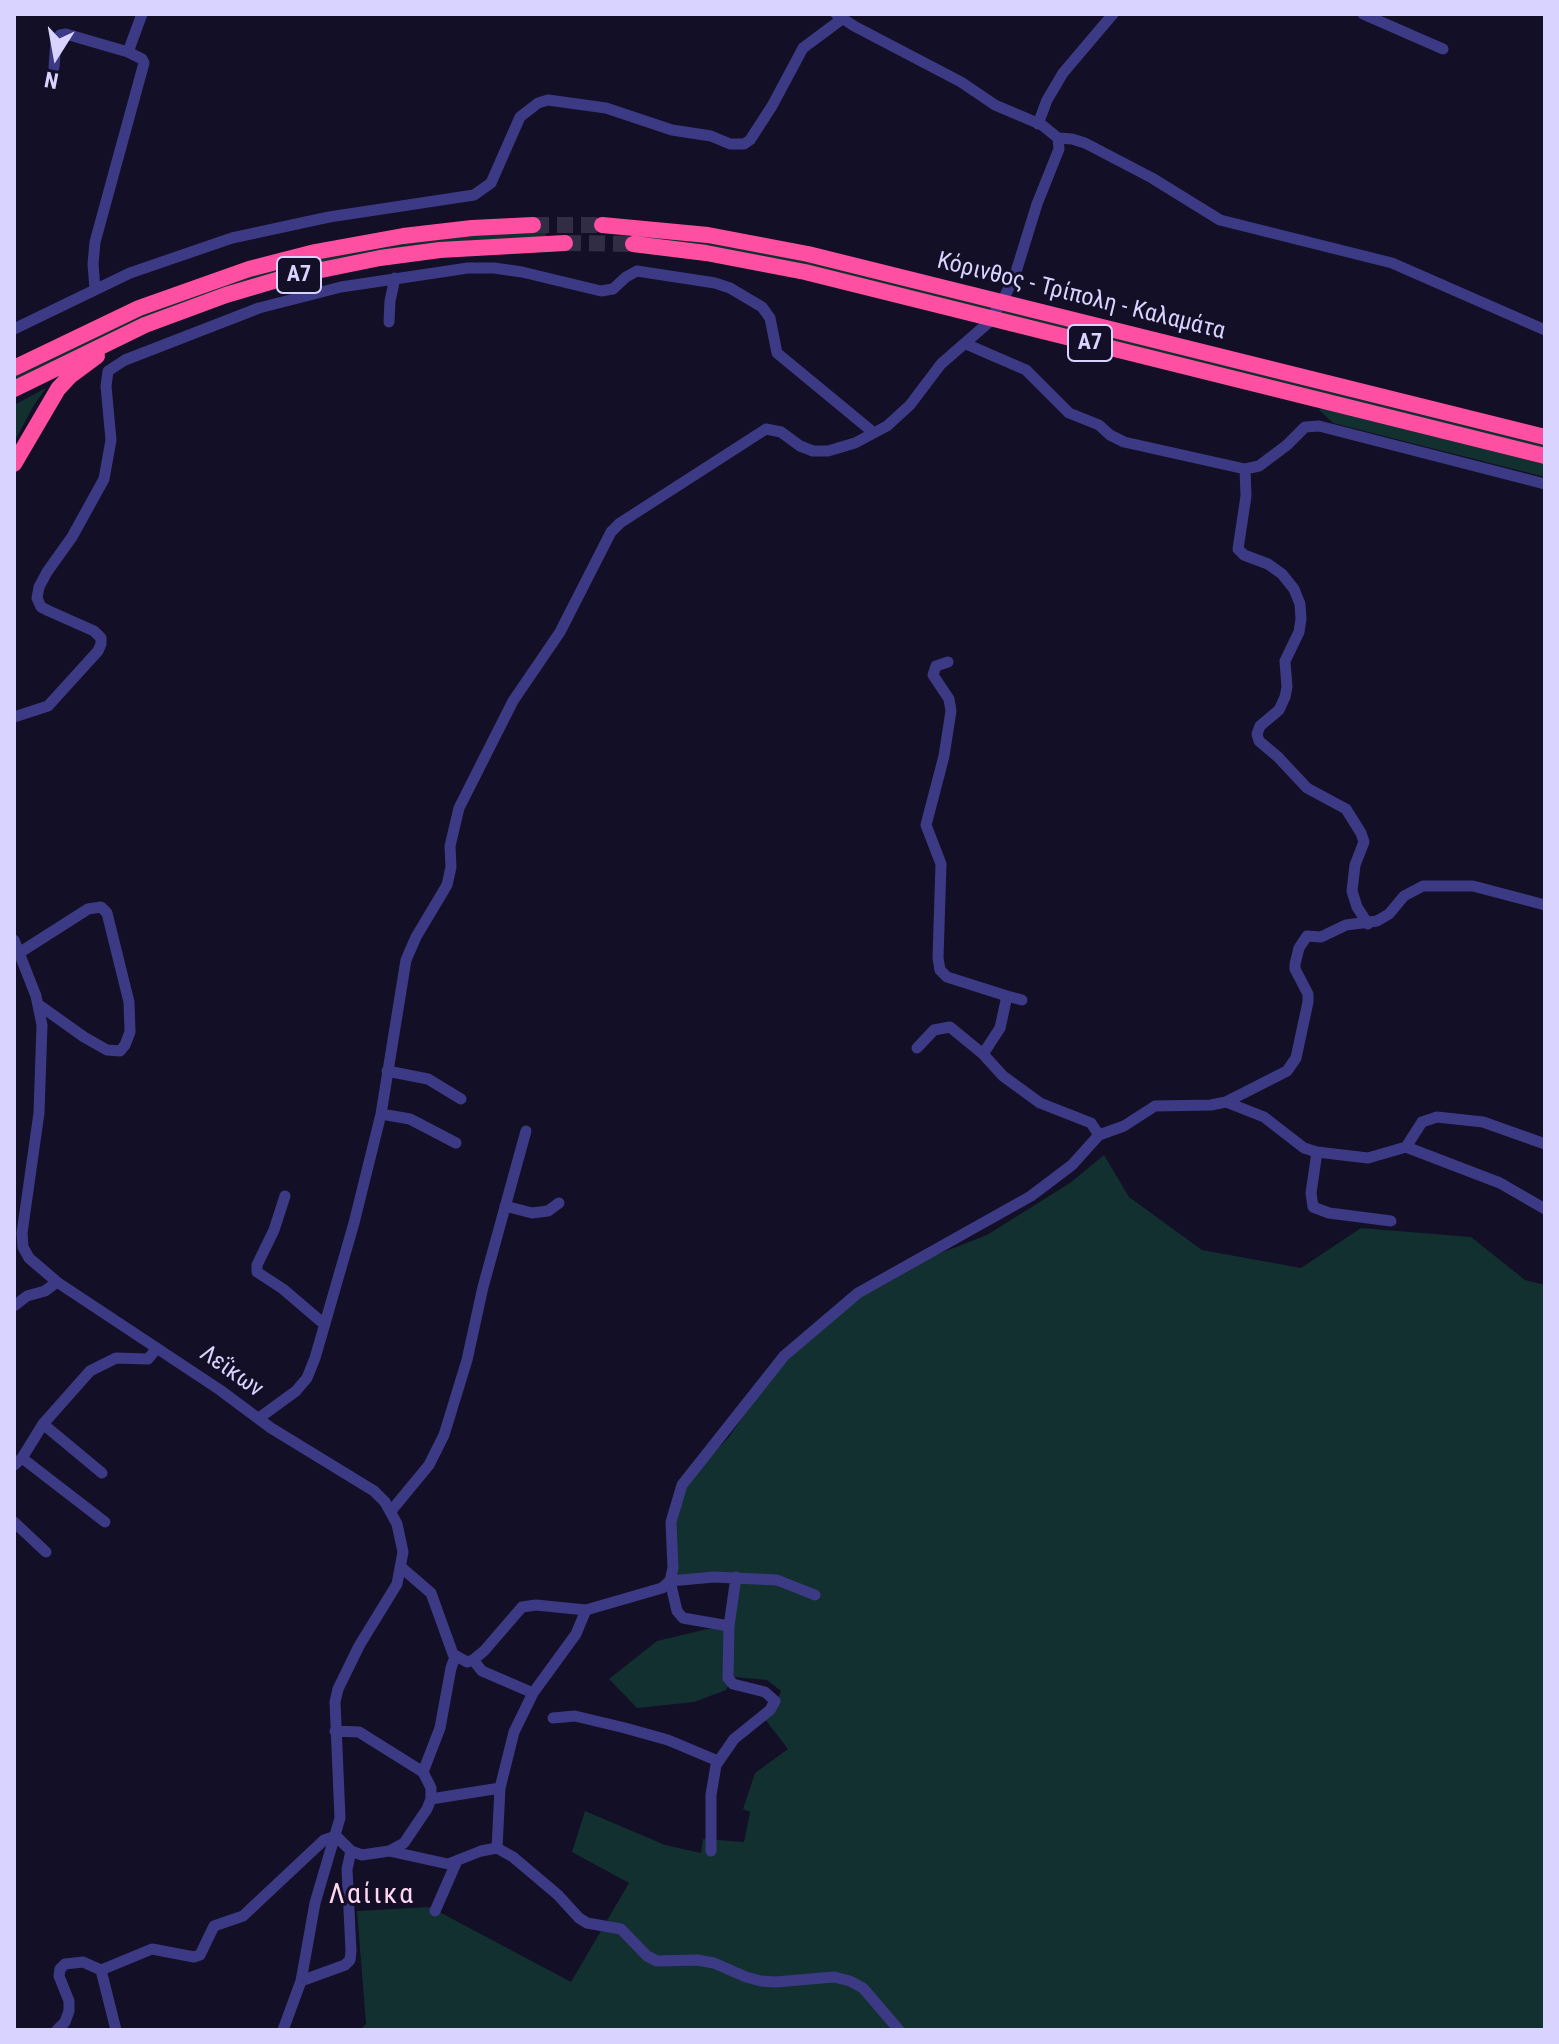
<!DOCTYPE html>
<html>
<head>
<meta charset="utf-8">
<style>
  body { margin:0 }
  #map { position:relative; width:1559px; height:2044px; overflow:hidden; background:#130f26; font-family:"Roboto Condensed",sans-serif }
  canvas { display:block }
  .frame { position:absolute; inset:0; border:16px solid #d9d4ff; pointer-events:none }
  .north { position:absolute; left:16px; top:16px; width:80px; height:80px; -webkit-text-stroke:6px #130f26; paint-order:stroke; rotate:191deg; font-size:22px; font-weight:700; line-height:32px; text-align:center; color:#d9d4ff }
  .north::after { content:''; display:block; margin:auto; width:28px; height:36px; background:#d9d4ff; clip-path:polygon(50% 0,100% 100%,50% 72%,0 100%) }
</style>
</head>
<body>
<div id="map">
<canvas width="1559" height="2044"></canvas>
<div class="frame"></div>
<div class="north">N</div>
</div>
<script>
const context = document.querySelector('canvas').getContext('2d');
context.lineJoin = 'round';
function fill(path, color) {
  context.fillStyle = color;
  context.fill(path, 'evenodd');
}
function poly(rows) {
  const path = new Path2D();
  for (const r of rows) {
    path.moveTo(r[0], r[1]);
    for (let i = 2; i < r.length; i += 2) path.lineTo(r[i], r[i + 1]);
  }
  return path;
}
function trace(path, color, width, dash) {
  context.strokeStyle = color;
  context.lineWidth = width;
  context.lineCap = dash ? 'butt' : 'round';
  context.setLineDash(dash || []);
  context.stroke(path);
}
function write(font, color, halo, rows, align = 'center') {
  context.font = font + ' "Roboto Condensed",sans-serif';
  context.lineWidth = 6;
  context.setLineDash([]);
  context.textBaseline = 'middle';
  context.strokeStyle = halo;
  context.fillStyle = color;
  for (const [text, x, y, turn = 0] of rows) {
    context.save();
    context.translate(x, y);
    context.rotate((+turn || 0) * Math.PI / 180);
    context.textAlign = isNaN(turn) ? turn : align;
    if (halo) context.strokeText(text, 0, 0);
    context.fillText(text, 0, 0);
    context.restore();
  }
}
fill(poly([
  [546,232,546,237,474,240,407,247,119,329,14,381,14,376,117,325,188,296,284,266,380,246,473,235],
  [633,233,707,241,806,260,1545,444,1545,449,633,238],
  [46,388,34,405,14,442,14,405],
  [1323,407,1545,463,1545,477,1333,423,1319,410],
  [1104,1155,1129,1197,1202,1250,1301,1268,1361,1228,1471,1237,1525,1280,1545,1285,1545,2030,360,2030,366,2024,357,1911,430,1907,571,1982,629,1883,572,1852,585,1811,665,1845,701,1853,703,1839,744,1842,750,1812,743,1809,755,1773,788,1749,764,1718,774,1710,781,1691,767,1680,734,1677,726,1690,694,1702,637,1708,609,1679,657,1641,733,1623,738,1581,674,1579,672,1526,685,1482,729,1437,773,1374,822,1328,867,1292,928,1258,987,1235,1070,1183]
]), '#12302f');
trace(poly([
  [533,225,602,225],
  [565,243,633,244]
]), '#312d47', 16, [16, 8]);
trace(poly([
  [1363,14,1443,49],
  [128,52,142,14],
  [54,67,56,41,60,35,66,34,128,52,142,59,144,63,95,242,93,264,95,289],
  [1038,124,1047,100,1063,73,1113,14],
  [1058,138,1072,139,1085,143,1152,178,1220,220,1392,263,1545,330],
  [389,322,390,301,395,278],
  [14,329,130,273,232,238,329,217,474,195,491,183,520,117,538,103,548,100,606,108,672,130,711,136,730,144,744,144,750,140,772,106,803,48,842,19],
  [966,344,1026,370,1069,413,1099,425,1110,435,1124,442,1245,469,1259,466,1287,445,1305,427,1319,426,1545,484],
  [1245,469,1246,496,1238,549,1244,555,1268,564,1282,574,1294,589,1300,604,1301,619,1299,632,1285,661,1287,687,1285,697,1279,710,1260,726,1257,734,1259,741,1278,757,1307,788,1346,809,1361,833,1364,842,1355,865,1352,891,1357,907,1368,924],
  [948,662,936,666,933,675,949,699,951,711,944,756,926,825,941,864,938,958,940,970,947,977,1007,996,1000,1028,983,1054],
  [14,717,48,706,98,651,101,644,101,638,94,631,49,611,41,607,37,598,39,587,47,572,72,537,104,479,111,440,106,386,108,371,125,360,259,308,341,287,468,268,494,268,522,272,601,291,613,289,626,277,637,271,715,283,730,288,762,307,770,318,777,353,874,433],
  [14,940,36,996,42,1025,39,1113,22,1233,23,1247,29,1258,57,1282,220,1390,271,1428,374,1491,385,1502,397,1524,403,1552,397,1584,359,1646,338,1689,335,1702,340,1818,315,1903,301,1981,283,2030],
  [19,953,88,909,101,907,107,913,129,1002,130,1032,125,1045,120,1051,107,1050,84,1037,39,1005],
  [1007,996,1022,1000],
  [917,1048,934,1030,950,1027,983,1054,1003,1076,1040,1103,1091,1123,1099,1135],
  [387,1071,428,1079,461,1099],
  [1226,1102,1287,1071,1296,1058,1308,1002,1308,994,1295,969,1295,964,1299,948,1307,936,1321,937,1346,925,1377,921,1389,914,1404,896,1423,886,1473,886,1545,905],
  [381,1114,410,1119,456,1143],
  [1406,1147,1422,1122,1437,1117,1483,1122,1545,1144],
  [1317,1152,1311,1193,1313,1207,1329,1213,1391,1221],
  [285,1196,274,1230,257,1265,257,1272,283,1289,324,1324],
  [505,1206,532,1213,548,1211,559,1203],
  [14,1306,27,1296,45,1291,57,1282],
  [259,1418,296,1391,307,1378,315,1358,354,1223,381,1114,406,960,416,937,447,885,451,867,450,846,459,808,513,701,560,632,611,532,620,523,766,429,781,432,800,446,813,451,828,451,855,443,887,426,910,405,941,364,988,323,1003,300,1015,275,1037,204,1059,149,1058,138,1042,125,995,105,961,82,854,26,836,14],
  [43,1424,102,1473],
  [22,1458,105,1522],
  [14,1465,22,1458,43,1424,90,1371,116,1358,148,1359,157,1348],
  [391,1511,429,1465,444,1435,467,1360,483,1287,526,1131],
  [14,1522,46,1552],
  [402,1568,431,1593,453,1654,467,1662,473,1660,484,1651,522,1607,536,1605,586,1610,662,1588,670,1581,673,1568,671,1522,682,1485,784,1356,858,1293,1031,1196,1072,1165,1099,1135,1124,1126,1155,1106,1211,1105,1226,1102,1264,1117,1304,1148,1317,1152,1368,1158,1406,1147,1500,1183,1545,1209],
  [729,1626,683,1618,677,1611,670,1581,714,1577,777,1580,815,1595],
  [473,1660,482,1671,533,1693],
  [553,1718,575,1716,625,1728,668,1740,718,1761],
  [335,1731,359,1732,423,1772,431,1788,431,1799],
  [423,1772,440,1728,451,1668,455,1657],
  [336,1836,351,1851,362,1855,389,1851,448,1864,481,1851,497,1848,513,1857,558,1895,579,1918,587,1923,621,1929,647,1956,657,1961,697,1960,714,1963,746,1977,761,1981,775,1982,834,1977,850,1981,863,1988,899,2030],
  [497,1848,500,1788,514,1732,533,1693,576,1634,586,1610],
  [389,1851,404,1843,427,1809,431,1799,500,1788],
  [711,1851,711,1795,716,1765,734,1739,770,1710,775,1701,765,1692,733,1684,728,1678,729,1626,736,1577],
  [435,1911,456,1863],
  [101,1970,152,1949,194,1957,200,1955,214,1926,243,1916,324,1840,336,1836],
  [301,1981,345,1965,350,1960,351,1951,347,1869,351,1851],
  [57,2030,65,2022,69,2011,69,2001,59,1976,60,1969,65,1964,83,1962,101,1970,116,2030]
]), '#3d3a85', 11);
trace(poly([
  [602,225,708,235,808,254,1545,437],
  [633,244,706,253,805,272,1545,456],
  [14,368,139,308,249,269,315,252,403,236,472,228,533,225],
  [14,389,145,325,226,295,287,277,380,258,440,250,565,243],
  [14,464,58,389,70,376,97,356]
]), '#ff4fa3', 16);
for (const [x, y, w] of [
  [299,275,44],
  [1090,343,44]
]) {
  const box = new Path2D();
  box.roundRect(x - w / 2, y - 18, w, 36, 6);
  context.fillStyle = '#130f26';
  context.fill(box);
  trace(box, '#d9d4ff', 2);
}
write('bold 22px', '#d9d4ff', null, [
  ["Α7",299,275],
  ["Α7",1090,343]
]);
write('24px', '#d9d4ff', '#130f26', [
  ["Κόρινθος - Τρίπολη - Καλαμάτα",1081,297,14],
  ["Λεΐκων",231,1372,35]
]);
context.letterSpacing = '2px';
write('28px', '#ffd6f0', '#130f26', [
  ["Λαίικα",372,1896]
]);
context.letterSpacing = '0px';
</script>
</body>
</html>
